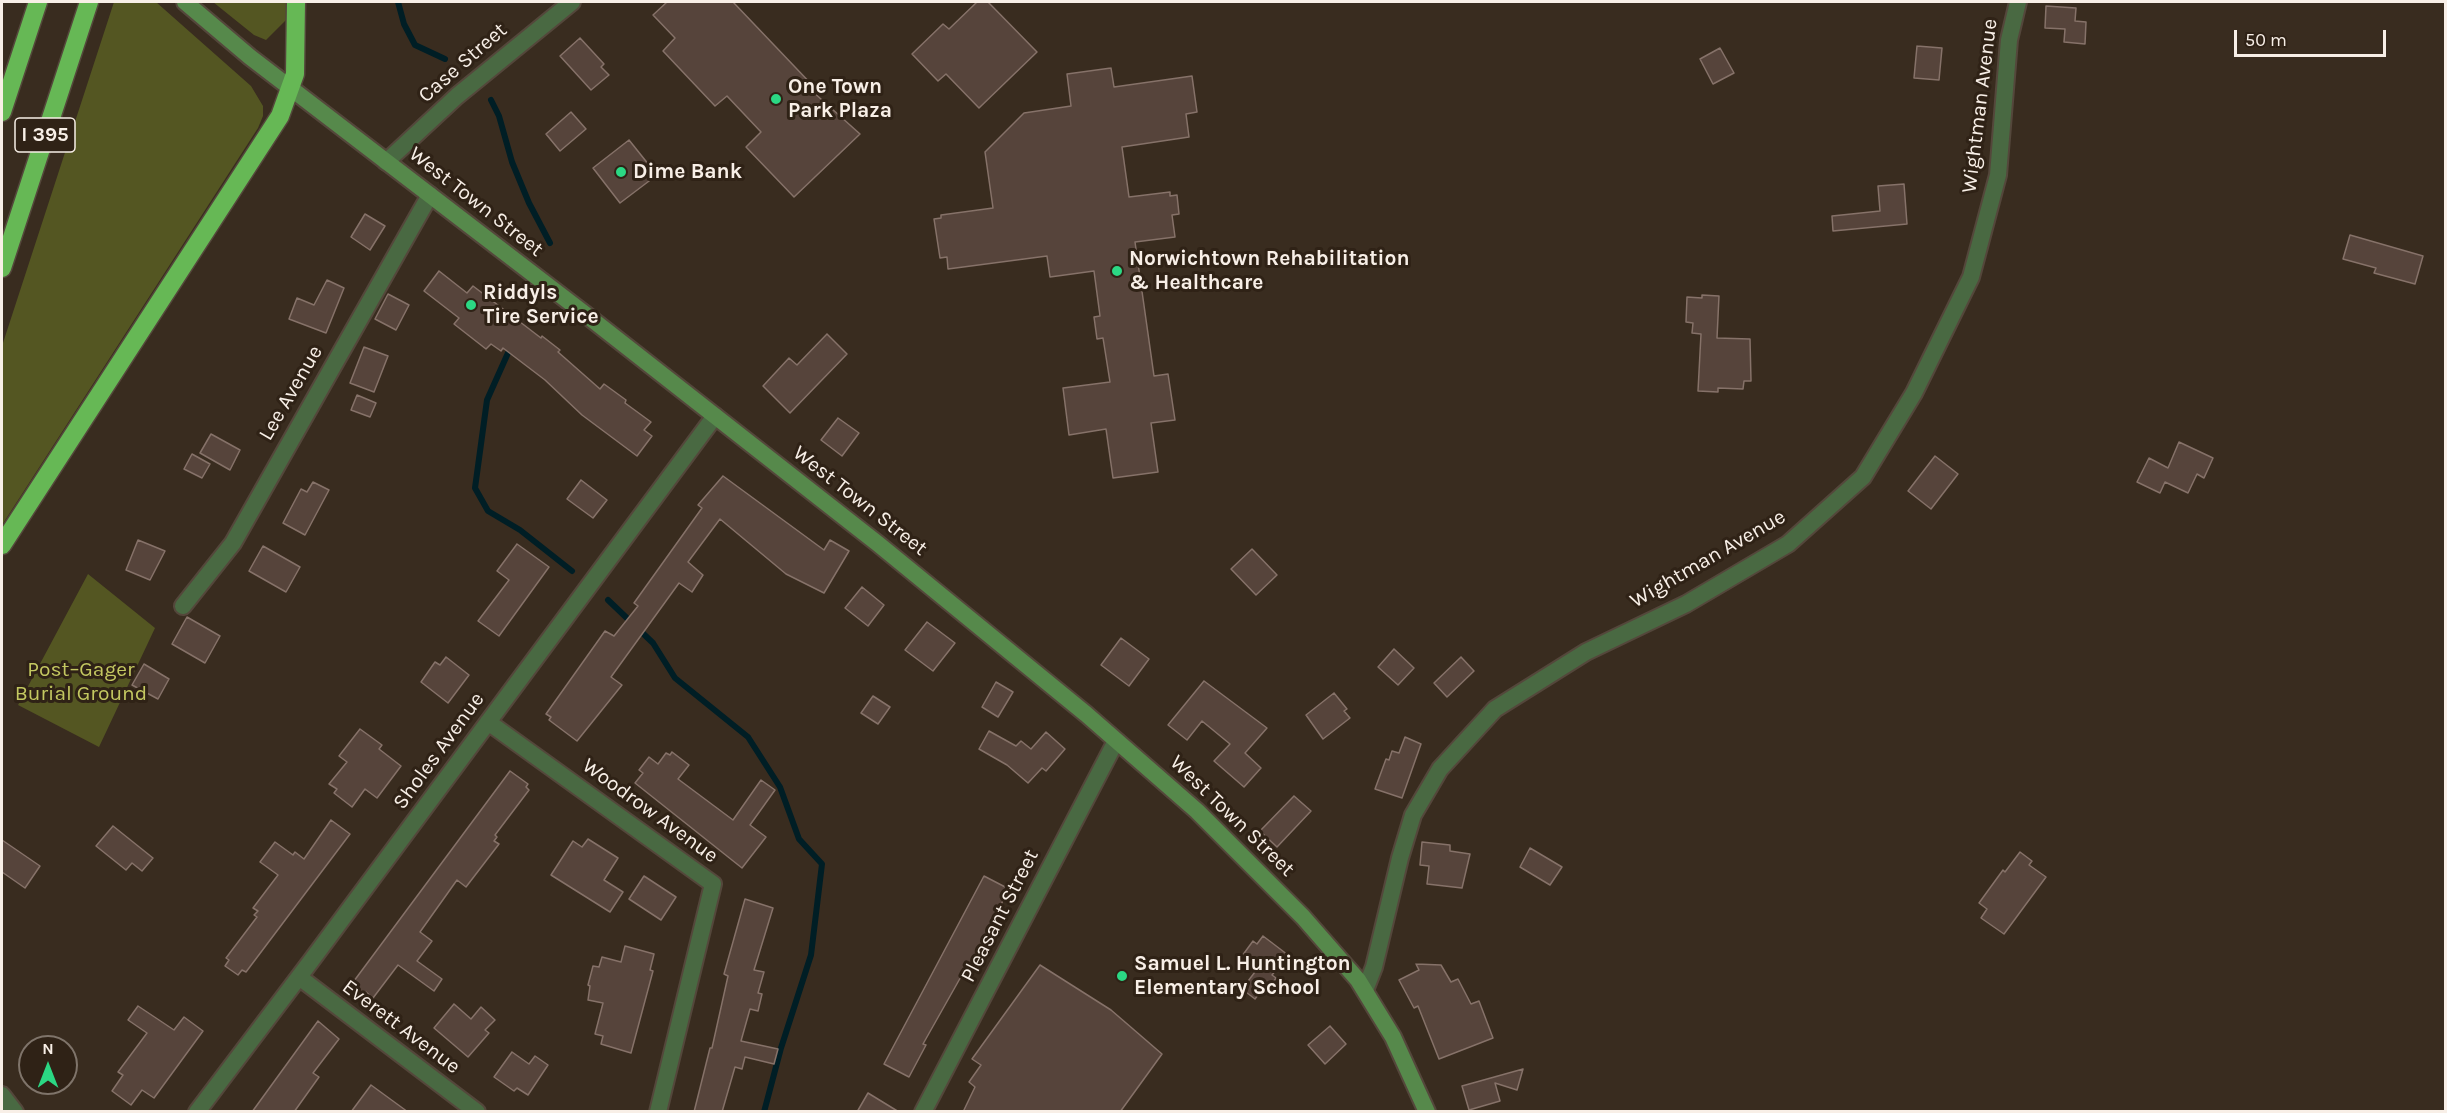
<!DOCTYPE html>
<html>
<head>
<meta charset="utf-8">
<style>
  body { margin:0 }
  #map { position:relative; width:2447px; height:1113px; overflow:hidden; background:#392c1f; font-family:Karla,sans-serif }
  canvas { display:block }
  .frame { position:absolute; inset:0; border:3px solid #f8efe7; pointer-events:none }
  .north { position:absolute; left:18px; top:1035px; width:60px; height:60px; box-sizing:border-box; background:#2f2216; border:2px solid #7f746a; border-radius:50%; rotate:0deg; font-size:16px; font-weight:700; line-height:24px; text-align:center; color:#f8efe7 }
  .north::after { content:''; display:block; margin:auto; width:21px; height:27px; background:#2bd884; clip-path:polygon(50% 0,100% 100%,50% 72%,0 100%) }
  .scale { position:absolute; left:2234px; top:30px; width:152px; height:27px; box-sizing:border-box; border:3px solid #f8efe7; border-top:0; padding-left:8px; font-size:18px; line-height:21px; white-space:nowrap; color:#f8efe7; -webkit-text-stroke:4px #2f2216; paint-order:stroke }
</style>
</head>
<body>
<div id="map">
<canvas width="2447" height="1113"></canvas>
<div class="frame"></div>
<div class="north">N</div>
<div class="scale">50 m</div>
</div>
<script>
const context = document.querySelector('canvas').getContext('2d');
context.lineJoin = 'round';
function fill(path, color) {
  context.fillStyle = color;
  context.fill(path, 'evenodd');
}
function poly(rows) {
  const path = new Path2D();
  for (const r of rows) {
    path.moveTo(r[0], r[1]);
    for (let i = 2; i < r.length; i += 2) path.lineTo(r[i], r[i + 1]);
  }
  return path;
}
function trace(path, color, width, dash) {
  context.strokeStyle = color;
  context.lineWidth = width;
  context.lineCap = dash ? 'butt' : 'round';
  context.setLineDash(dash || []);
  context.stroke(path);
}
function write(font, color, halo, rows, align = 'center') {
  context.font = font + ' Karla,sans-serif';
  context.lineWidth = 6;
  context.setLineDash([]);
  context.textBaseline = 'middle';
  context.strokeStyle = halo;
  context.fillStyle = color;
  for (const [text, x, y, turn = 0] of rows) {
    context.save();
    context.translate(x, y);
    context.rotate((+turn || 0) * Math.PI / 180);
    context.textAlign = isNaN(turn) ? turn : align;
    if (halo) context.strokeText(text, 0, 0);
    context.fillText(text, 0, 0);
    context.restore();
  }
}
fill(poly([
  [114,2,156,2,251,86,263,106,263,116,258,128,2,525,2,346],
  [213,2,286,2,286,20,266,40,254,35],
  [88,574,155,628,99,747,18,705]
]), '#545622');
trace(poly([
  [398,2,404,24,415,45,445,59],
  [491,100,499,116,512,162,529,203,550,243],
  [508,353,487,400,475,488,488,511,520,530,572,571],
  [608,600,653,643,675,678,748,737,780,787,799,839,822,864,811,955,781,1048,764,1112]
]), '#001e25', 6);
const building = poly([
  [667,2,733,2,815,88,812,91,860,134,794,197,746,147,761,132,727,96,715,106,663,51,675,38,653,15,667,2],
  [977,2,988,2,1037,52,979,108,946,74,938,81,912,54,943,24,949,29,977,2],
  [2046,6,2076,8,2075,21,2086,22,2085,44,2064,42,2065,29,2045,28,2046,6],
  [580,38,604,64,601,67,609,75,591,90,560,56,580,38],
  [1917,46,1942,48,1939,80,1914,78,1917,46],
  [1720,48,1734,73,1713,84,1700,59,1720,48],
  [1111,68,1114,87,1192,76,1197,112,1186,114,1189,137,1122,147,1129,197,1170,192,1170,196,1177,195,1179,214,1172,215,1175,237,1135,242,1154,376,1168,374,1175,420,1151,423,1158,472,1113,478,1106,429,1069,435,1063,388,1110,382,1103,338,1097,339,1094,317,1100,316,1094,271,1050,277,1047,256,948,269,947,257,940,258,934,219,941,218,941,215,993,208,985,152,1024,113,1071,106,1067,74,1111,68],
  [571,112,586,129,560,151,546,134,571,112],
  [629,140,657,175,620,203,593,168,629,140],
  [1904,184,1907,224,1833,231,1832,216,1880,211,1878,186,1904,184],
  [365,214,385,226,370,250,351,237,365,214],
  [2350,235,2423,256,2415,284,2374,273,2376,268,2343,259,2350,235],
  [439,271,467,293,473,286,541,338,542,336,560,350,558,352,600,389,604,384,626,400,625,403,651,422,644,430,652,436,637,456,582,415,545,380,503,348,501,351,491,344,486,349,454,324,459,318,424,291,439,271],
  [327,280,344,288,326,333,289,319,297,298,314,305,327,280],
  [388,294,409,305,396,330,375,319,388,294],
  [1702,295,1719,296,1717,338,1750,339,1751,381,1744,381,1743,389,1718,388,1718,392,1698,391,1701,334,1692,333,1693,323,1686,322,1687,297,1702,298,1702,295],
  [827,334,847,354,790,413,763,386,789,358,797,365,827,334],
  [364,347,388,356,374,392,350,383,364,347],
  [357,395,376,403,370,417,351,410,357,395],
  [838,418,859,433,842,456,821,440,838,418],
  [211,434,240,450,230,470,200,453,211,434],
  [2179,442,2213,458,2204,478,2197,474,2188,493,2165,482,2160,493,2137,482,2149,458,2168,468,2179,442],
  [192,454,210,464,202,478,184,469,192,454],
  [1935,456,1958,474,1931,509,1908,491,1935,456],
  [723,476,824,550,830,540,849,551,824,593,786,574,720,519,688,562,703,575,692,592,679,583,611,677,622,685,577,741,549,720,551,717,546,714,605,631,614,636,638,606,634,603,702,508,698,505,723,476],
  [581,480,607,500,593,518,567,499,581,480],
  [313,482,329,490,305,535,283,523,301,489,307,492,313,482],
  [138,540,165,551,150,580,126,570,138,540],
  [517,544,549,567,499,636,478,621,509,580,497,571,517,544],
  [263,546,300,567,286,592,249,571,263,546],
  [1252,549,1277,575,1256,595,1231,569,1252,549],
  [862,587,884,605,868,626,845,608,862,587],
  [187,617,220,636,205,663,172,644,187,617],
  [927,622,955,643,933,671,905,650,927,622],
  [1121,638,1149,659,1129,686,1101,665,1121,638],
  [1394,649,1414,668,1398,685,1378,667,1394,649],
  [446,657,469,675,448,703,421,682,435,662,440,665,446,657],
  [1461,657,1474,671,1447,697,1434,683,1461,657],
  [144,664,169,679,158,699,132,685,144,664],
  [1204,681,1267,728,1245,753,1261,768,1244,787,1214,761,1230,744,1202,721,1187,740,1168,725,1204,681],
  [996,682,1013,692,998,717,982,707,996,682],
  [1334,693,1347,709,1344,711,1350,718,1323,739,1306,715,1334,693],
  [873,696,890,707,878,724,861,713,873,696],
  [360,729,382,745,379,749,401,766,377,798,365,789,352,807,334,793,337,789,329,784,347,762,339,756,360,729],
  [989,731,1016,746,1021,741,1031,749,1046,732,1065,749,1046,771,1042,768,1028,783,1007,765,979,749,989,731],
  [1405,737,1421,744,1402,798,1375,789,1386,759,1389,760,1392,751,1399,753,1405,737],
  [672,752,689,765,678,779,733,820,761,780,775,790,750,825,766,837,742,868,635,783,643,773,639,770,649,757,658,764,666,753,670,755,672,752],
  [510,771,528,784,526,787,529,790,495,835,497,837,494,841,499,844,466,887,457,880,420,932,432,941,417,961,442,979,434,991,398,965,373,998,366,992,364,994,351,985,510,771],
  [1294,796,1311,811,1277,847,1260,831,1294,796],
  [331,820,350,834,246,972,242,970,238,975,225,966,229,960,226,958,257,917,254,915,258,911,253,908,278,875,260,862,275,842,293,855,295,852,304,859,331,820],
  [113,826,153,858,142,871,132,863,126,870,96,846,113,826],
  [588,839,618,858,604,880,623,892,610,912,551,875,573,841,582,847,588,839],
  [2,840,40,866,25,888,2,872,2,840],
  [1422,842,1450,845,1450,851,1470,854,1462,888,1427,884,1429,866,1420,865,1422,842],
  [1530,848,1562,867,1550,885,1520,867,1530,848],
  [2020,852,2032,861,2029,865,2046,877,2004,934,1981,918,1987,909,1979,903,2003,870,2005,872,2020,852],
  [644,876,676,897,661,920,629,899,644,876],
  [984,876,1009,889,969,967,967,966,923,1044,926,1045,909,1077,884,1064,984,876],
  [745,899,773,908,754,970,764,972,758,993,762,994,758,1011,750,1009,741,1041,778,1049,774,1064,745,1057,742,1069,735,1067,722,1112,694,1112,710,1048,712,1048,728,976,724,974,745,899],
  [1263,936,1288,955,1272,975,1276,978,1267,991,1263,988,1255,999,1242,989,1258,968,1242,956,1253,941,1257,944,1263,936],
  [625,946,654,954,650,970,653,971,631,1053,601,1044,603,1036,595,1034,603,1003,588,1000,590,986,588,985,593,966,599,967,602,957,621,962,625,946],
  [1416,964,1441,965,1451,982,1458,979,1471,1004,1479,1001,1493,1038,1439,1059,1418,1006,1414,1008,1399,980,1419,970,1416,964],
  [1040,965,1111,1010,1162,1054,1120,1112,963,1112,975,1087,969,1082,981,1065,972,1059,1040,965],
  [454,1004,471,1019,481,1007,495,1020,485,1030,489,1033,468,1057,434,1028,454,1004],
  [138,1006,174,1030,184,1017,203,1031,154,1098,142,1090,131,1105,112,1091,123,1075,118,1072,147,1033,128,1020,138,1006],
  [318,1021,339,1039,313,1073,319,1077,294,1112,252,1112,318,1021],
  [1330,1026,1346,1044,1325,1064,1308,1045,1330,1026],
  [512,1052,529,1064,535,1056,548,1065,528,1095,517,1088,514,1091,494,1077,512,1052],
  [1523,1069,1517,1090,1495,1083,1500,1101,1469,1110,1462,1086,1523,1069],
  [371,1085,408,1112,351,1112,371,1085],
  [868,1093,899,1112,857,1112,868,1093]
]);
fill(building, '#56443b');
trace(building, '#867269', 1.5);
const minor = poly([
  [386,162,457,96,572,2],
  [183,606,233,543,430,195],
  [488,722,713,884,658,1112],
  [299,977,477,1112],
  [1365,990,1374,967,1400,858,1413,815,1440,769,1495,709,1586,652,1686,604,1788,544,1863,477,1914,393,1971,277,1998,175,2009,40,2018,2],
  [2,1095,15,1112],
  [197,1112,311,961,715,416],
  [923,1112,1116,741]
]);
const secondary = poly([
  [185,2,250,57,585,314,877,543,1086,714,1197,811,1303,917,1358,980,1393,1037,1427,1112]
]);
const motorway = poly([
  [2,112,38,2],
  [2,268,89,2],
  [2,545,280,116,295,74,296,2]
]);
trace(minor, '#54473b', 20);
trace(secondary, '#54473b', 20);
trace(motorway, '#54473b', 21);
trace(minor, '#496942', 16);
trace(secondary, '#56894b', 16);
trace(motorway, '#66b855', 18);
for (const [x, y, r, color] of [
  [776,99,6,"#2bd884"],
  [621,172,6,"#2bd884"],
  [1117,271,6,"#2bd884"],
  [471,305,6,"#2bd884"],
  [1122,976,6,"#2bd884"]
]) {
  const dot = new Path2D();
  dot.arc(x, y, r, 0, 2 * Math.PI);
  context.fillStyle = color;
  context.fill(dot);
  trace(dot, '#2f2216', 2);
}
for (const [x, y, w] of [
  [45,135,60]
]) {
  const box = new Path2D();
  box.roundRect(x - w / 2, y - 17, w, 34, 4.5);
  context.fillStyle = '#2f2216';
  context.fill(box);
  trace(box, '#f8efe7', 1.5);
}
write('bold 20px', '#f8efe7', null, [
  ["I 395",45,135]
]);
write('21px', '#f8efe7', '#2f2216', [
  ["Case Street",463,63,-41],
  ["Wightman Avenue",1980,106,-83],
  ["West Town Street",476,202,38],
  ["Lee Avenue",291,393,-60],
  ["West Town Street",860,501,38],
  ["Wightman Avenue",1708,559,-30],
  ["Sholes Avenue",439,751,-54],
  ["Woodrow Avenue",650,811,36],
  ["West Town Street",1232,816,44],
  ["Pleasant Street",1000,916,-63],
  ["Everett Avenue",401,1027,37]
]);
write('bold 21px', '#f8efe7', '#2f2216', [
  ["One Town",788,87],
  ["Park Plaza",788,111],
  ["Dime Bank",633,172],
  ["Norwichtown Rehabilitation",1129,259],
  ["& Healthcare",1129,283],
  ["Riddyls",483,293],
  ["Tire Service",483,317],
  ["Samuel L. Huntington",1134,964],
  ["Elementary School",1134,988]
], 'left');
write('21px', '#c4c861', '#2f2216', [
  ["Post–Gager",81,670],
  ["Burial Ground",81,694]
]);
</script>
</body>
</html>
